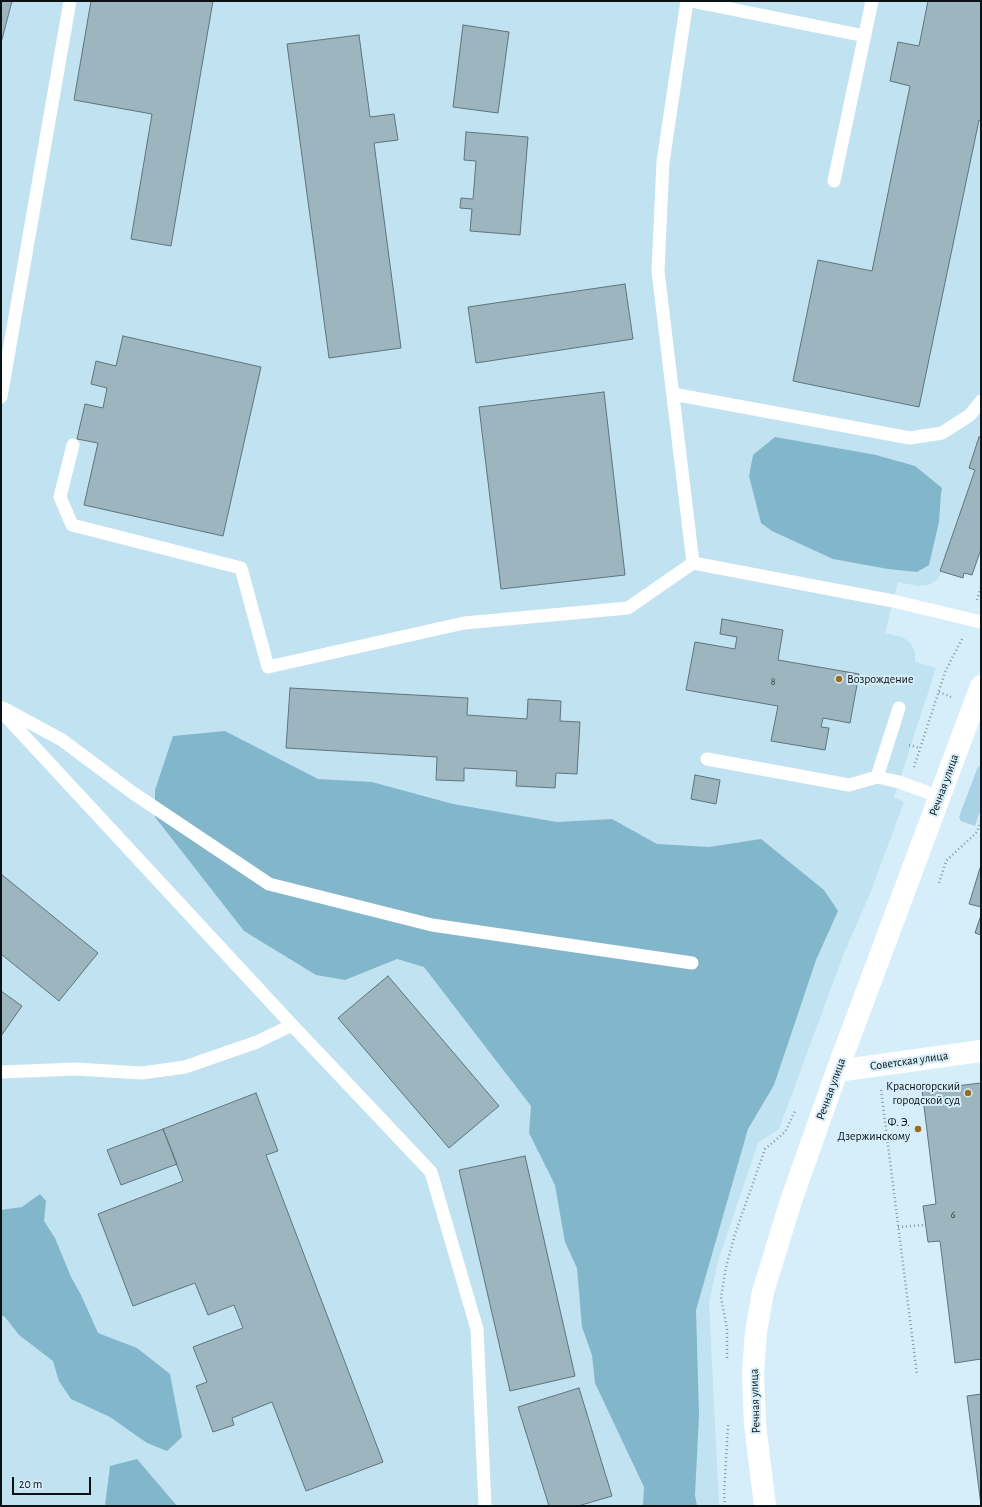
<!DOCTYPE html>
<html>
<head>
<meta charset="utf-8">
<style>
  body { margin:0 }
  #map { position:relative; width:982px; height:1507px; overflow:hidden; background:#d6eef9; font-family:"Alegreya Sans",sans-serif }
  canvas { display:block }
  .frame { position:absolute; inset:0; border:2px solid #0a1216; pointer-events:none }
  .scale { position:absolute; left:12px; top:1477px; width:79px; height:18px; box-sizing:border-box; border:2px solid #0a1216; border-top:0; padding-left:5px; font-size:12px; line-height:14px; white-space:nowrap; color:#0a1216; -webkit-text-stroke:3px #d6eef9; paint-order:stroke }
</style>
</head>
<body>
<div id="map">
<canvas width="982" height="1507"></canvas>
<div class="frame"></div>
<div class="scale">20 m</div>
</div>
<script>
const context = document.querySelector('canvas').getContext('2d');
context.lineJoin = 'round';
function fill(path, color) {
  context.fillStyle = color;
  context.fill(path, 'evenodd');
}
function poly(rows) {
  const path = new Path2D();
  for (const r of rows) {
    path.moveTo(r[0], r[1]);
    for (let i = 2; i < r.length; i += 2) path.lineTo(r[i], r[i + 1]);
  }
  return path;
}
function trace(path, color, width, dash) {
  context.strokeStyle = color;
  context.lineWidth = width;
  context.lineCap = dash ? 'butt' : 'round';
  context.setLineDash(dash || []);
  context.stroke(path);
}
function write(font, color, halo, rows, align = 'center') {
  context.font = font + ' "Alegreya Sans",sans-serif';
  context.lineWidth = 4;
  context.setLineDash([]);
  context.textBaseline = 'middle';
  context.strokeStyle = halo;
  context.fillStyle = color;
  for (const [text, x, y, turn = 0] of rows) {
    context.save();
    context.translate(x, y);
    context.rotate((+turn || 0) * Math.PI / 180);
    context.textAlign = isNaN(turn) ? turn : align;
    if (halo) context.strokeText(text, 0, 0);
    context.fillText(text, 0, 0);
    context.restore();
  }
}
fill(poly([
  [1,1,981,1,981,549,972,575,964,573,963,578,941,571,941,574,937,580,928,585,918,586,898,582,885,633,902,637,910,642,915,652,915,662,936,668,894,797,904,802,871,891,844,953,779,1129,758,1143,718,1261,709,1303,719,1506,1,1506]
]), '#c1e2f0');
fill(poly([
  [981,764,981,809,975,826,961,821,959,817,977,769]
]), '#a8d3e6');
fill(poly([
  [775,437,876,455,915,466,942,488,941,493,939,522,929,565,917,572,888,569,833,559,772,531,761,523,749,476,753,455],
  [225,731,318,779,372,782,453,804,557,822,612,819,657,844,709,847,761,839,824,890,838,911,816,960,774,1085,748,1129,696,1310,699,1415,695,1495,697,1506,643,1506,644,1487,595,1383,592,1355,582,1327,577,1268,565,1242,555,1185,529,1133,531,1106,424,967,397,959,345,980,316,975,244,931,155,817,155,790,173,736],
  [40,1194,46,1201,44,1221,55,1238,71,1277,81,1295,98,1333,137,1348,170,1374,182,1437,167,1451,147,1443,110,1417,71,1399,59,1381,53,1361,19,1335,5,1317,1,1315,1,1210,22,1207],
  [137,1459,177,1506,105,1506,110,1466]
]), '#82b6cb');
const building = poly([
  [1,1,12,1,1,43,1,1],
  [91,1,213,1,171,246,131,239,152,114,74,100,91,1],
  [928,1,981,1,981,121,979,120,919,407,793,381,818,260,872,271,910,86,890,81,898,42,919,46,928,1],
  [463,25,509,32,498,113,453,107,463,25],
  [359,35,370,117,394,114,398,140,374,143,401,348,329,358,287,44,359,35],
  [466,132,528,137,520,235,470,231,472,209,460,208,461,198,473,199,476,161,464,160,466,132],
  [625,284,633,339,476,363,468,307,625,284],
  [123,336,261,367,223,536,84,505,98,443,77,439,85,404,103,408,107,388,91,384,96,361,116,366,123,336],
  [604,392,625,575,501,589,479,407,604,392],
  [979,437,981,437,981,549,972,575,964,573,963,578,940,571,975,470,969,468,979,437],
  [722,619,783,630,778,660,859,674,850,723,823,718,821,727,829,728,825,750,771,741,778,706,686,690,695,642,735,649,737,637,720,634,722,619],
  [290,688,468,698,467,715,527,719,528,699,561,701,560,721,580,722,577,774,556,773,555,788,516,786,517,771,464,768,464,781,436,780,437,757,286,748,290,688],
  [695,775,720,780,716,804,691,799,695,775],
  [981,865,981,907,969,904,981,865],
  [1,874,98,953,59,1001,1,954,1,874],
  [981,915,981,935,975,933,981,915],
  [388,976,499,1106,449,1148,338,1018,388,976],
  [1,991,22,1006,1,1036,1,991],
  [981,1083,981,1359,955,1363,940,1241,928,1242,923,1206,936,1204,922,1090,981,1083],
  [256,1093,278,1151,266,1155,383,1462,306,1491,272,1402,232,1418,234,1425,213,1432,196,1386,207,1382,193,1347,243,1328,234,1305,208,1315,195,1283,133,1306,98,1214,183,1181,163,1129,256,1093],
  [163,1129,177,1164,121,1185,107,1150,163,1129],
  [525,1156,575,1376,510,1391,459,1170,525,1156],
  [579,1388,612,1496,578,1506,549,1506,518,1407,579,1388],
  [981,1394,981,1505,967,1396,981,1394]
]);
fill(building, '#9db5bf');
trace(building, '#5f757e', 1);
trace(poly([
  [977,600,981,587],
  [939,692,951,697],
  [909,745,920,748],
  [914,767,945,672,962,639],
  [939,883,946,861,977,832,981,821],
  [881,1090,917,1375],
  [898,1227,925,1225],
  [727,1358,727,1329,721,1297,726,1267,735,1234,765,1149,785,1132,795,1111],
  [725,1506,724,1495,728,1425]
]), '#8697a0', 2.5, [1, 3]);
trace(poly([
  [687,1,663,162,658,271,693,563,893,601,981,622],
  [691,1,865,36],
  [834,181,872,1],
  [673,394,910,438,942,433,970,415,981,401],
  [1,397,70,1],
  [73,445,60,497,72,525,241,568,268,667,464,623,628,608,693,563],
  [3,708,62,740,133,793,269,884,432,925,692,963],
  [1,711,292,1025,431,1172,477,1329,485,1506],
  [707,759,849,785,877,777,899,782,940,797],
  [877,777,899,708],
  [1,1072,76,1069,142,1073,185,1067,257,1042,292,1025]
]), '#fff', 13);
trace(poly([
  [837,1071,981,1051]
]), '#fff', 22);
trace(poly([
  [765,1506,755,1424,753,1373,756,1332,763,1292,791,1201,837,1071,981,686]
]), '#fff', 22);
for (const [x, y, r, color] of [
  [839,679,4,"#9b6c1d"],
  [968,1093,4,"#9b6c1d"],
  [918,1129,4,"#9b6c1d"]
]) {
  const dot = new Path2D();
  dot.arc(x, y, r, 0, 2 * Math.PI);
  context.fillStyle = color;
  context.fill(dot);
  trace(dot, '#d6eef9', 1.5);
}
write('10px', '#2f3b40', null, [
  ["8",773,682],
  ["6",953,1215]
]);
write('12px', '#0a1216', '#d6eef9', [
  ["Возрождение",847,679,"left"],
  ["Красногорский",960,1086],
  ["городской суд",960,1100],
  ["Ф. Э.",910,1122],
  ["Дзержинскому",910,1136]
], 'right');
write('12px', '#0a1216', '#d6eef9', [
  ["Речная улица",944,785,-70],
  ["Советская улица",909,1061,-8],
  ["Речная улица",831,1089,-70],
  ["Речная улица",755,1401,-92]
]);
</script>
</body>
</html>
